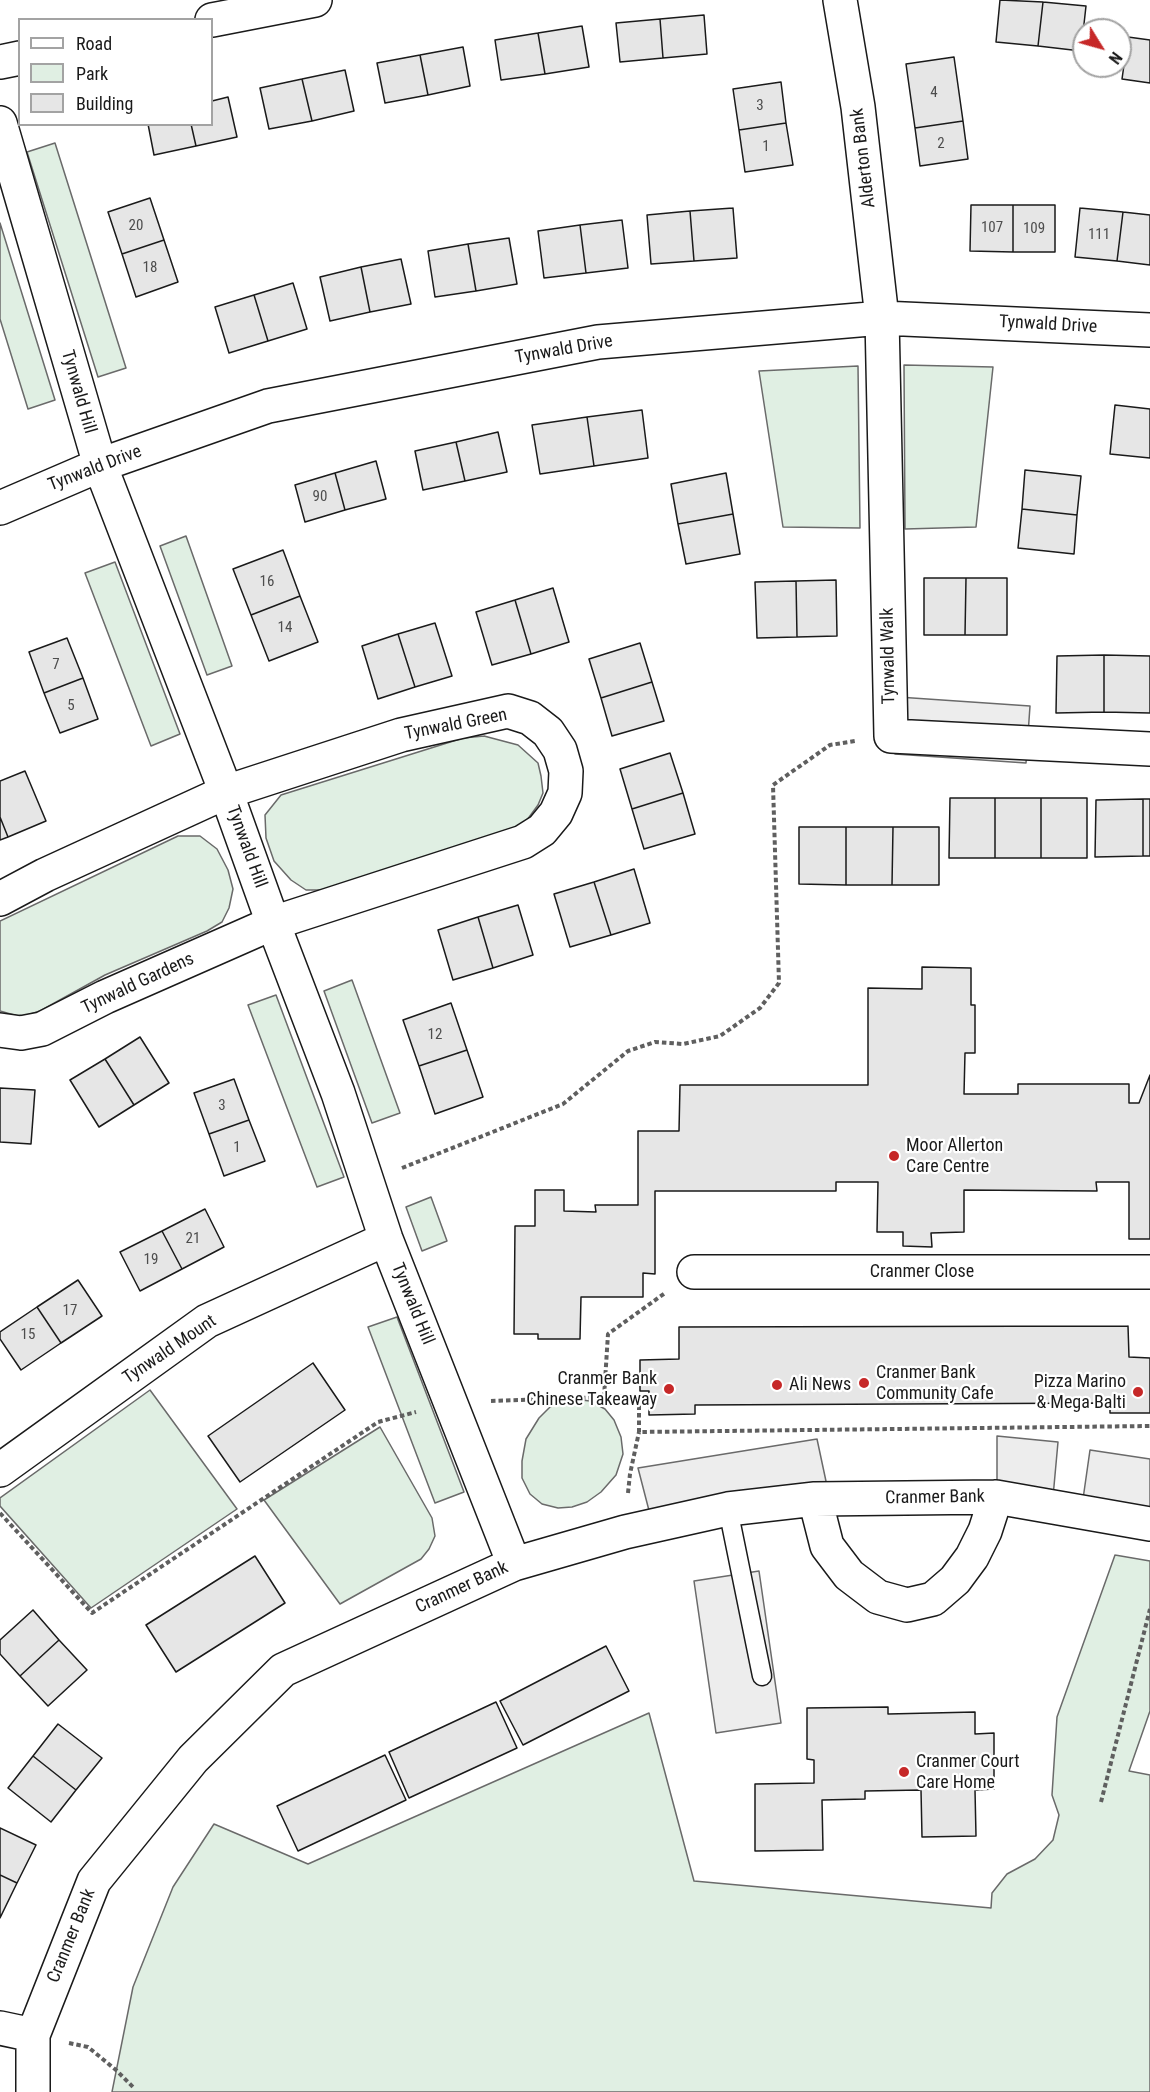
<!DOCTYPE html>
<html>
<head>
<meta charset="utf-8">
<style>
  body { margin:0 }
  #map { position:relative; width:1150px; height:2092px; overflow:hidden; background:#fff; font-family:"Roboto Condensed",sans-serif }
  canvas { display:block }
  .legend { position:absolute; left:18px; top:18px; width:195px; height:108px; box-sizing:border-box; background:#fff; border:2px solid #a3a3a3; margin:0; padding:8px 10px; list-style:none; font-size:18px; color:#1a1a1a }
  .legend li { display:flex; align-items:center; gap:12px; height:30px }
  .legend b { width:30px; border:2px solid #a3a3a3 }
  .north { position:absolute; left:1072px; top:18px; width:60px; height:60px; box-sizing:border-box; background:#fff; border:2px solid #a3a3a3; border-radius:50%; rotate:127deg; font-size:16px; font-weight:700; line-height:24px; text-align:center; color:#1a1a1a }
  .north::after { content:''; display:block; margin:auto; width:21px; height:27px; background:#c62828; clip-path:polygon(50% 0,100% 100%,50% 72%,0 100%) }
</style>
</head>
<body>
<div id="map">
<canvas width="1150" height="2092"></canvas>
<ul class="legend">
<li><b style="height:8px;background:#fff"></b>Road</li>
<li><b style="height:16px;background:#e0efe3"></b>Park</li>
<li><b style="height:16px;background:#e6e6e6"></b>Building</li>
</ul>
<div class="north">N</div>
</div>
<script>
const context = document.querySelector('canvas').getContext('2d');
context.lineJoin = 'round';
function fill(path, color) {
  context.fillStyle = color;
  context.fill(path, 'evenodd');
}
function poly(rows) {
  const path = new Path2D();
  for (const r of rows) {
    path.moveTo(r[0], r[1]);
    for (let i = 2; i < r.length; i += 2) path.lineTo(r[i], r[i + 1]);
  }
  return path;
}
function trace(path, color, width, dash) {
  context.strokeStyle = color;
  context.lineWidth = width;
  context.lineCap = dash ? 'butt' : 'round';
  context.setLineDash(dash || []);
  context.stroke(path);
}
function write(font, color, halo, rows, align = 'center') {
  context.font = font + ' "Roboto Condensed",sans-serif';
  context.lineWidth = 4.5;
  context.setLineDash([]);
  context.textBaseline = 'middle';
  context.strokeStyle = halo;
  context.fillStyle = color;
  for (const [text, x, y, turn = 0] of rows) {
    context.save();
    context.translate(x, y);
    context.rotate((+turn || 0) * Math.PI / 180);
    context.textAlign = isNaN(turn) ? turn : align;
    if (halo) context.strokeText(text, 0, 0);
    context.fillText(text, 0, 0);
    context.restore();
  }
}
const green = poly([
  [55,143,126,368,98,377,27,152,55,143],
  [0,223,55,400,28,409,0,319,0,223],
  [904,365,993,367,976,527,905,529,904,365],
  [858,366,860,528,783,527,759,371,858,366],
  [186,536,232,666,207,675,160,546,186,536],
  [115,562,180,734,151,746,85,573,115,562],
  [484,736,518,745,538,763,541,776,543,793,538,805,527,820,508,832,324,890,306,890,291,880,274,861,266,838,265,815,281,795,463,738,484,736],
  [178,836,200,836,217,849,228,870,233,889,229,908,222,922,207,931,105,975,40,1011,21,1017,0,1011,0,921,178,836],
  [352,980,400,1113,372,1123,324,991,352,980],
  [276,995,344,1177,317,1187,248,1005,276,995],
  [431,1197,447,1241,422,1251,406,1207,431,1197],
  [397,1317,464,1492,435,1503,368,1327,397,1317],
  [150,1390,237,1509,91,1608,0,1506,0,1498,150,1390],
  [573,1399,590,1401,605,1409,614,1420,621,1437,623,1454,616,1475,601,1492,587,1502,572,1507,558,1508,542,1504,530,1494,522,1478,522,1461,526,1439,539,1418,550,1407,562,1401,573,1399],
  [380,1427,432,1518,435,1536,429,1549,421,1559,340,1604,264,1500,380,1427],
  [1115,1555,1150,1561,1150,1711,1129,1771,1150,1775,1150,2092,112,2092,133,1987,173,1887,214,1824,308,1864,649,1713,694,1881,991,1908,992,1893,1007,1874,1035,1859,1053,1840,1059,1815,1052,1795,1057,1717,1115,1555]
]);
fill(green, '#e0efe3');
trace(green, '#6a6a6a', 1.5);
const parking = poly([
  [898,697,1030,706,1026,763,895,754,898,697],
  [997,1436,1058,1442,1052,1508,997,1497,997,1436],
  [817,1439,830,1500,653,1526,638,1468,817,1439],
  [1090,1450,1150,1459,1150,1524,1081,1513,1090,1450],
  [759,1571,781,1723,716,1733,694,1581,759,1571]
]);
fill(parking, '#ededed');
trace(parking, '#6a6a6a', 1.5);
const building = poly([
  [1000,0,1043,2,1038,46,996,42,1000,0],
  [1043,2,1086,6,1081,51,1038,46,1043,2],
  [704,15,707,54,663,58,660,19,704,15],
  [660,19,663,58,620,62,616,23,660,19],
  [582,26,589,67,545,74,538,33,582,26],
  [538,33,545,74,501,80,495,40,538,33],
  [1128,37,1150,40,1150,83,1122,79,1128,37],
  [463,47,470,86,428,95,420,55,463,47],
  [420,55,428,95,385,103,377,63,420,55],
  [954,57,963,121,915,128,906,64,954,57],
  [345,70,354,111,312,121,302,79,345,70],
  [302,79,312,121,269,129,260,88,302,79],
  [781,82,786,123,739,130,733,89,781,82],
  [228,97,237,137,196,146,191,124,212,124,212,101,228,97],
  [963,121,968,159,920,166,915,128,963,121],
  [786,123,793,165,745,172,739,130,786,123],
  [148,124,191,124,196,146,154,155,148,124],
  [150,198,164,240,122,254,108,212,150,198],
  [971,205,1013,205,1013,252,970,251,971,205],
  [1013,205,1055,205,1055,252,1013,252,1013,205],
  [733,208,737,258,694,261,690,211,733,208],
  [1080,208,1123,212,1117,261,1075,257,1080,208],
  [690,211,694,261,651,264,647,215,690,211],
  [1123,212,1150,215,1150,265,1117,261,1123,212],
  [622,220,628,268,586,273,580,225,622,220],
  [580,225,586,273,544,278,538,231,580,225],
  [509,238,517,284,476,291,468,244,509,238],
  [164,240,178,282,136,297,122,254,164,240],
  [468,244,476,291,435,297,428,251,468,244],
  [401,259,411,304,370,312,361,267,401,259],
  [361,267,370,312,330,321,320,277,361,267],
  [293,283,307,329,268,341,254,295,293,283],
  [254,295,268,341,229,353,215,307,254,295],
  [1115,405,1150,409,1150,458,1110,454,1115,405],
  [642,410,648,458,594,466,587,417,642,410],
  [587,417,594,466,540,474,532,425,587,417],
  [498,432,507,472,465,481,456,442,498,432],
  [456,442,465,481,423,490,415,451,456,442],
  [376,461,386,499,345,510,335,473,376,461],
  [1025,470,1081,476,1077,515,1022,509,1025,470],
  [335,473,345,510,305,522,295,485,335,473],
  [726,473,733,514,678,524,671,484,726,473],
  [1022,509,1077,515,1074,554,1018,548,1022,509],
  [733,514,740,554,686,564,678,524,733,514],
  [283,550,300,596,251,615,233,569,283,550],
  [924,578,966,578,965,635,924,635,924,578],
  [966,578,1007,578,1007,635,965,635,966,578],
  [836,580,837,636,797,637,796,581,836,580],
  [796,581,797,637,757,638,755,582,796,581],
  [553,588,569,642,531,654,515,600,553,588],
  [300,596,318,642,269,661,251,615,300,596],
  [515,600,531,654,492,665,476,612,515,600],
  [435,623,452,676,415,687,398,634,435,623],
  [398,634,415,687,378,699,362,646,398,634],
  [67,638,83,678,44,693,29,652,67,638],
  [640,643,652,682,601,698,589,659,640,643],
  [1104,655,1150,656,1150,713,1104,712,1104,655],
  [1104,655,1104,712,1056,713,1057,656,1104,655],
  [83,678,98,719,60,733,44,693,83,678],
  [652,682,664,721,612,736,601,698,652,682],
  [670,753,683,793,632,809,620,769,670,753],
  [25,771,46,821,8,837,0,817,0,781,25,771],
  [683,793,695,834,644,849,632,809,683,793],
  [950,798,995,798,995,858,949,858,950,798],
  [995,798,1041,798,1041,858,995,858,995,798],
  [1041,798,1087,798,1087,858,1041,858,1041,798],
  [1143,799,1143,856,1095,857,1096,800,1143,799],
  [1143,799,1150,799,1150,856,1143,856,1143,799],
  [0,817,8,837,0,840,0,817],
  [799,827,846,827,846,885,799,884,799,827],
  [846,827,893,827,892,885,846,885,846,827],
  [893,827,939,827,939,885,892,885,893,827],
  [634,869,650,923,611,935,594,882,634,869],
  [594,882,611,935,570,947,554,894,594,882],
  [518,905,533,955,493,968,478,917,518,905],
  [478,917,493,968,453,980,438,930,478,917],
  [922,967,971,968,971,1005,975,1005,975,1053,965,1053,964,1094,1018,1094,1018,1084,1129,1084,1129,1103,1139,1103,1150,1075,1150,1239,1129,1239,1129,1182,1096,1182,1097,1191,964,1190,964,1232,931,1233,932,1247,903,1246,903,1232,877,1232,878,1182,836,1182,836,1191,655,1191,655,1274,643,1273,643,1297,581,1297,580,1339,538,1339,538,1334,514,1334,515,1226,535,1226,535,1190,564,1190,564,1211,596,1212,595,1205,638,1205,638,1131,679,1131,680,1085,868,1085,868,988,922,989,922,967],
  [451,1003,467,1050,419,1066,403,1020,451,1003],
  [140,1037,169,1083,134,1105,105,1059,140,1037],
  [467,1050,483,1097,435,1114,419,1066,467,1050],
  [105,1059,134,1105,99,1127,70,1080,105,1059],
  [234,1079,249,1120,209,1134,194,1093,234,1079],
  [0,1088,35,1090,31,1144,0,1142,0,1088],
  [249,1120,265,1161,224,1176,209,1134,249,1120],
  [205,1209,224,1247,182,1269,162,1231,205,1209],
  [162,1231,182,1269,140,1291,120,1252,162,1231],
  [78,1280,102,1316,61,1343,37,1307,78,1280],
  [37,1307,61,1343,21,1370,0,1339,0,1332,37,1307],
  [1128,1326,1129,1357,1150,1358,1150,1413,1110,1413,1110,1403,695,1405,695,1414,649,1415,649,1391,640,1391,640,1360,679,1359,679,1327,1128,1326],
  [313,1363,345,1410,240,1482,208,1436,313,1363],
  [255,1556,285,1603,176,1672,146,1625,255,1556],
  [33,1610,59,1640,20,1676,0,1654,0,1640,33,1610],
  [59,1640,87,1670,48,1706,20,1676,59,1640],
  [606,1646,629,1691,523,1745,500,1701,606,1646],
  [496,1702,517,1748,409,1798,389,1752,496,1702],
  [888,1707,888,1714,975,1712,975,1734,994,1733,994,1789,975,1790,976,1836,922,1837,921,1790,865,1791,865,1799,822,1800,823,1850,755,1851,755,1784,814,1783,814,1760,807,1759,807,1708,888,1707],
  [58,1724,102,1758,76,1790,33,1756,58,1724],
  [385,1755,406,1800,298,1851,277,1806,385,1755],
  [33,1756,76,1790,51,1822,8,1788,33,1756],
  [0,1828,36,1845,17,1883,0,1875,0,1828],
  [0,1875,17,1883,0,1918,0,1875]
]);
fill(building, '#e6e6e6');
trace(building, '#1a1a1a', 1.5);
const service = poly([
  [728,1509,762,1676]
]);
const minor = poly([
  [840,0,858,107,882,318,891,736,1150,749],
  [212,20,315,0],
  [0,62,20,58],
  [0,123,100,465,226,792,273,923,338,1093,386,1239,514,1564],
  [0,508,100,465,268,406,598,342,882,318,1150,330],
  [0,899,45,875,226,792,401,735,508,711,530,718,548,732,560,750,566,771,565,793,556,813,542,830,523,842,273,923,105,997,42,1029,21,1033,0,1030],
  [694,1272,1150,1272],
  [0,1470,207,1321,386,1239],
  [815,1499,827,1546,849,1575,878,1597,907,1605,933,1599,955,1580,972,1557,985,1531,996,1497],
  [0,2028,33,2035],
  [33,2092,33,2035,94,1881,193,1759,283,1670,514,1564,625,1532,728,1509,815,1499,996,1497,1150,1524]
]);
trace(service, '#1a1a1a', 21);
trace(minor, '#1a1a1a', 36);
trace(poly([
  [402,1168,563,1104,628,1051,655,1042,683,1044,720,1036,760,1008,779,983,773,785,830,745,855,741],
  [604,1397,608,1334,665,1293],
  [491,1401,639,1396,639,1432,1150,1426],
  [628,1493,630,1474,639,1432],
  [0,1513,92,1613,378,1422,416,1412],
  [1101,1802,1150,1609],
  [69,2043,88,2047,116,2070,135,2089]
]), '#5f5f5f', 4, [4.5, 3]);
trace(service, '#fff', 18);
trace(minor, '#fff', 33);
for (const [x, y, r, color] of [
  [894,1156,6,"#c62828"],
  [864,1383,6,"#c62828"],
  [777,1385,6,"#c62828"],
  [669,1389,6,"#c62828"],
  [1138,1392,6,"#c62828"],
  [904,1772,6,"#c62828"]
]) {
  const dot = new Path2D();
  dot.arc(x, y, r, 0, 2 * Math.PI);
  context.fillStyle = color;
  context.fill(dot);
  trace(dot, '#fff', 2);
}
write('15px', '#4d4d4d', null, [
  ["4",934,93],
  ["3",760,106],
  ["2",941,144],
  ["1",766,147],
  ["20",136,226],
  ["107",992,228],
  ["109",1034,229],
  ["111",1099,235],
  ["18",150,268],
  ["90",320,497],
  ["16",267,582],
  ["14",285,628],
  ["7",56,665],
  ["5",71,706],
  ["12",435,1035],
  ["3",222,1106],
  ["1",237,1148],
  ["21",193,1239],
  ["19",151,1260],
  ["17",70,1311],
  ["15",28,1335]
]);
write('18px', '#1a1a1a', '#fff', [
  ["Alderton Bank",864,158,-97],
  ["Tynwald Drive",1048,325,3],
  ["Tynwald Drive",564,350,-10],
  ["Tynwald Hill",78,392,74],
  ["Tynwald Drive",95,469,-21],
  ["Tynwald Walk",889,656,-91],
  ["Tynwald Green",456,725,-11],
  ["Tynwald Hill",246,847,70],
  ["Tynwald Gardens",138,984,-25],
  ["Cranmer Close",922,1272],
  ["Tynwald Hill",412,1304,68],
  ["Tynwald Mount",170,1350,-34],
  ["Cranmer Bank",935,1498,-1],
  ["Cranmer Bank",462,1588,-25],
  ["Cranmer Bank",72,1936,-68]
]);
write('18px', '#1a1a1a', '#fff', [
  ["Moor Allerton",906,1146],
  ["Care Centre",906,1167],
  ["Cranmer Bank",876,1373],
  ["Community Cafe",876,1394],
  ["Cranmer Bank",657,1379,"right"],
  ["Chinese Takeaway",657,1400,"right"],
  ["Pizza Marino",1126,1382,"right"],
  ["& Mega Balti",1126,1403,"right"],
  ["Ali News",789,1385],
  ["Cranmer Court",916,1762],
  ["Care Home",916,1783]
], 'left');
</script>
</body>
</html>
